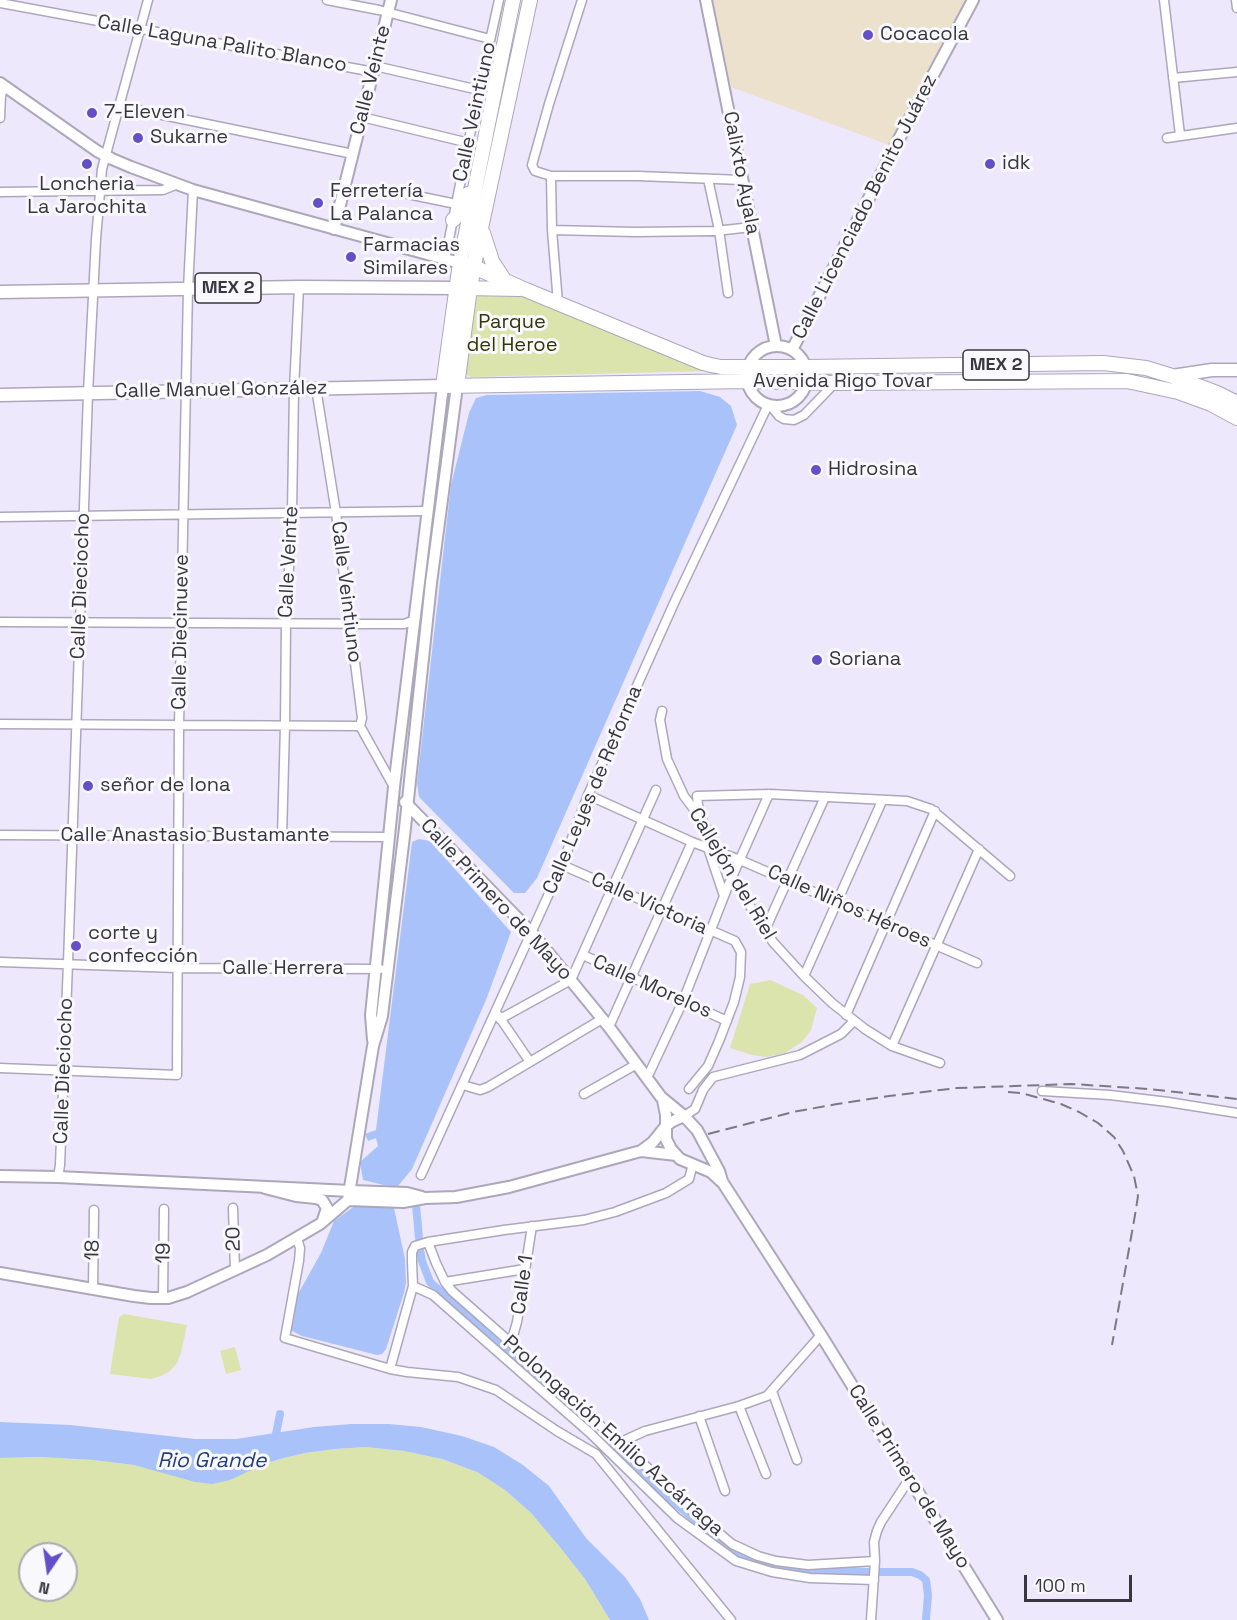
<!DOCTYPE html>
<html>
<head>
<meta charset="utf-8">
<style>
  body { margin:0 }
  #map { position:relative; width:1237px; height:1620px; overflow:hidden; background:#eee8fc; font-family:"Space Grotesk",sans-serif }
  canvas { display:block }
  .north { position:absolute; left:18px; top:1542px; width:60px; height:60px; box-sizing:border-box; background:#f9f8fc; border:2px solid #acaab0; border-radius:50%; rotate:193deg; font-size:16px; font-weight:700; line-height:24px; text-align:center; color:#38363e }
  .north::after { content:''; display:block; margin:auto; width:21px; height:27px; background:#6350c9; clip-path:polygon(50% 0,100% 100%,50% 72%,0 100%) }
  .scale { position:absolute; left:1024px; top:1575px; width:108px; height:27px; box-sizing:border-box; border:3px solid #38363e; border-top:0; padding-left:8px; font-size:18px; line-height:21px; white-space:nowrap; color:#38363e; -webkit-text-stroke:4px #f9f8fc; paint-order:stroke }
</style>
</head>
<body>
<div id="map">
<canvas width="1237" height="1620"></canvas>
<div class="north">N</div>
<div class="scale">100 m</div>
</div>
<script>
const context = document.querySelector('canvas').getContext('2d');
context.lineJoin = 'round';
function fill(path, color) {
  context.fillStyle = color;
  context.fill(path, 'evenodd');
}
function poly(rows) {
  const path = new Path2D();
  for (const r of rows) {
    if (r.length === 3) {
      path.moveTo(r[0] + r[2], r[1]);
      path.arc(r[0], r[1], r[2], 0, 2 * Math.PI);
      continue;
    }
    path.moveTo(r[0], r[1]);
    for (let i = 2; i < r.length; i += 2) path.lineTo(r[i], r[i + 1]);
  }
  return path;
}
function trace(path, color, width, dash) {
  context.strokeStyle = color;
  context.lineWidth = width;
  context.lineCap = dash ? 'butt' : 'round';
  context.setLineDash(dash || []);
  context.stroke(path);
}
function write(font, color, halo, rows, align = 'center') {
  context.font = font + ' "Space Grotesk",sans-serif';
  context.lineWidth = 6;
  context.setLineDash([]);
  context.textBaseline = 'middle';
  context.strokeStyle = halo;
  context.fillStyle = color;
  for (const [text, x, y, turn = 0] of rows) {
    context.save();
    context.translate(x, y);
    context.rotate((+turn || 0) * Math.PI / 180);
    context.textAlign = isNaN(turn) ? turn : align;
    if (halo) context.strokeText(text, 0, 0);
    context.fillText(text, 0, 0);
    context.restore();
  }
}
fill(poly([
  [713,0,968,0,889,145,731,87]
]), '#ebe1cc');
fill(poly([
  [479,295,524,296,707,371,471,377,465,374,477,297],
  [770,980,803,995,817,1008,811,1030,802,1042,785,1053,767,1057,752,1055,730,1048,750,984],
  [124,1314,187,1325,181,1353,177,1363,170,1371,161,1376,151,1379,110,1374,119,1317],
  [235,1347,241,1370,226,1374,220,1351],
  [365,1447,404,1451,442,1459,477,1472,505,1490,531,1513,559,1546,585,1579,610,1620,0,1620,0,1458,41,1457,93,1460,134,1465,164,1472,246,1472,280,1459,305,1453,335,1449],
  [30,1554,66,1554,66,1590,30,1590]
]), '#dce4ae');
fill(poly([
  [700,391,720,397,731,406,737,425,537,878,525,893,514,893,419,797,417,783,451,485,469,413,476,398,487,395],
  [419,839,430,841,511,932,486,1000,412,1169,398,1186,392,1187,363,1180,360,1162,378,1146,376,1138,368,1141,365,1134,376,1130,412,842],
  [356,1205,394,1208,405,1259,406,1283,404,1293,386,1349,382,1354,377,1355,302,1336,292,1331,291,1327,298,1294,321,1253,334,1221],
  [0,1422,71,1425,195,1439,236,1439,314,1427,351,1424,389,1424,421,1427,462,1436,494,1447,523,1465,549,1486,586,1538,625,1577,640,1599,649,1620,610,1620,585,1579,559,1546,531,1513,505,1490,477,1472,442,1459,404,1451,365,1447,335,1449,305,1453,280,1459,262,1465,230,1480,212,1484,195,1482,134,1465,93,1460,41,1457,0,1458]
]), '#a9c3fa');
trace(poly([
  [416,1205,419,1238],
  [420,1250,422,1261,430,1282,573,1413],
  [602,1440,731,1551,752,1561,789,1569,868,1572],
  [274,1444,280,1414],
  [881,1572,912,1572,920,1575,926,1580,928,1595,926,1620]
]), '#a9c3fa', 8);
const minor = poly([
  [327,0,379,10,490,39],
  [582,0,549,104,532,165,535,171,551,176,638,176,742,180],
  [1164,0,1180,135],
  [1236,0,1237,8],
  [0,3,374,72],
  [375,66,479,90],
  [1173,78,1237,72],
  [119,106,353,154],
  [362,117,469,143],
  [0,118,1,95,5,86],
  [1167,138,1237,128],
  [551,176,552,230,558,303],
  [708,179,719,230,728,293],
  [0,192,163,190,178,184],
  [403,193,456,204],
  [552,230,635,232,715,231,752,227],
  [445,259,479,90,499,0],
  [316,388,336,513,362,718,360,726,394,787],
  [771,406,779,416,784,419,794,420,804,415,835,383],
  [0,517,428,511],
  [0,622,404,624,415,620],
  [662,711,660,720,667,759,684,796,702,820,720,853,732,878,773,942,804,976,832,1003,865,1029,892,1046,940,1063],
  [0,724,360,726],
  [588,795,692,842,740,860,977,963],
  [699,814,697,796,769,794,907,801,931,809,1010,876],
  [0,835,389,837],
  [282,837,285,726,286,623,292,513,294,389,299,287],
  [708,848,724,896],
  [562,865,735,941,741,952,740,977,734,1002,719,1041,708,1066,689,1089],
  [765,930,825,797],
  [583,955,727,1021],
  [0,962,178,968,380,969],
  [804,976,882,801],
  [498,1015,530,1062],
  [846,1015,935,811],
  [500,1019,571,980,656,790],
  [609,1027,692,842],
  [892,1046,979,849],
  [0,1068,177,1075,179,726,188,289,193,190],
  [647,1078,683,1001,728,886,769,794],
  [463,1085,480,1090,488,1087,602,1019],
  [1042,1091,1110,1095,1168,1102,1237,1113],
  [584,1094,637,1064],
  [684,1116,695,1109,703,1090,713,1077,800,1055,841,1034,854,1021],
  [421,1175,562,865,588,795,675,601,768,405],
  [58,1177,60,1165,68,963,88,393,96,239,102,169,148,0],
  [233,1208,235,1270],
  [297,1238,300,1248,299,1261,285,1338,390,1369,407,1372,458,1377,496,1390,557,1431,596,1454,731,1620],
  [428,1242,436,1263,445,1282,452,1291,511,1343,616,1440,621,1442,689,1508,732,1544,758,1556,776,1561,808,1565,875,1561],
  [445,1282,525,1269],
  [413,1286,433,1295,590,1433,677,1518,736,1561,772,1572,810,1578,874,1580],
  [93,1289,94,1210],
  [163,1298,164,1209],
  [511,1343,517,1322,532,1226],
  [390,1369,413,1286,412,1262,412,1252,415,1246,428,1242,504,1230,584,1220,615,1212,666,1193,689,1179,693,1164],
  [772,1391,797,1460],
  [739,1406,766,1474],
  [699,1416,725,1491],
  [621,1442,645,1431,739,1406,767,1396,821,1335],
  [871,1620,875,1561,874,1542,877,1531,881,1522,910,1478]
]);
const tertiary = poly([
  [706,0,776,346],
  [334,229,391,0],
  [777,376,30],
  [792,350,900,137,973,0],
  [0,1176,58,1177,351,1191]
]);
const secondary = poly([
  [0,83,97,151,112,159,131,167,193,190,460,263],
  [405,802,532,933,609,1027,661,1097,684,1116,697,1130,719,1171,722,1181],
  [373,1040,371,1015,394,787,443,386],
  [663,1100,666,1115,666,1139,671,1149,680,1159,711,1172,723,1183,821,1335,997,1620],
  [641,1151,653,1142,666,1126,671,1122,684,1116],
  [265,1188,296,1196,316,1198,322,1200,327,1208,323,1220],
  [351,1191,407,1193,422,1197],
  [348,1200,403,1202,425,1198,456,1197,509,1187,641,1151,676,1155],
  [0,1273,134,1296,151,1298,168,1298,187,1292,267,1255,320,1224,348,1200,373,1046,382,1016,405,828,431,583,457,386]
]);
const primary = poly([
  [0,292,299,287,456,288],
  [1172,376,1212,370,1237,370],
  [0,395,443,386]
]);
const trunk = poly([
  [513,0,460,263,443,386,747,381,835,383,1127,381,1178,392,1211,404,1237,418],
  [453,220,464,209,468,194],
  [483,233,492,261,503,278],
  [460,263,474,267,526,290,703,363,711,365,721,367,805,367,1103,363,1146,368,1172,376,1217,393,1237,403],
  [464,288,520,289],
  [457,386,470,288,481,228,530,0]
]);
trace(minor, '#ada7ba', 11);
trace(tertiary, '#ada7ba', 14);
trace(secondary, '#ada7ba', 14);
trace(primary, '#ada7ba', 15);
trace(trunk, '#ada7ba', 16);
trace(minor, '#fff', 8);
trace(tertiary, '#fff', 10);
trace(secondary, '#fff', 10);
trace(primary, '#fff', 12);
trace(trunk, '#fff', 14);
trace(poly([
  [1008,1092,1021,1093,1061,1104,1079,1112,1098,1123,1114,1137,1123,1151,1134,1176,1138,1196,1135,1215,1112,1345],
  [708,1134,793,1112,837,1104,889,1096,957,1088,1072,1084,1149,1089,1237,1099]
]), '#7c7885', 2, [12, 6]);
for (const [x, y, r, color] of [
  [868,35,6,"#6350c9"],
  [92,113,6,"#6350c9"],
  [138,138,6,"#6350c9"],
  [87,164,6,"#6350c9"],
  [990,164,6,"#6350c9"],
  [318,203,6,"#6350c9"],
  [351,257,6,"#6350c9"],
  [816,470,6,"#6350c9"],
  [817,660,6,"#6350c9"],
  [88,786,6,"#6350c9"],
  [76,946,6,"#6350c9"]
]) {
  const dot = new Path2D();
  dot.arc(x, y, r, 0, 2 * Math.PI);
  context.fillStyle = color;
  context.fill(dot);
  trace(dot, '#f9f8fc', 2);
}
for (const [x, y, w] of [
  [228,288,66],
  [996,365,66]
]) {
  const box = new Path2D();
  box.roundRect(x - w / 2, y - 15, w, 30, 4.5);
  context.fillStyle = '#f9f8fc';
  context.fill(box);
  trace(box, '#38363e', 1.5);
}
write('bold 18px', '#38363e', null, [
  ["MEX 2",228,288],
  ["MEX 2",996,365]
]);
write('20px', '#38363e', '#f9f8fc', [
  ["Cocacola",880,35],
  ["7-Eleven",104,113],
  ["Sukarne",150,138],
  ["idk",1002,164],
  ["Loncheria",87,185,"center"],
  ["La Jarochita",87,208,"center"],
  ["Ferretería",330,192],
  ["La Palanca",330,215],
  ["Farmacias",363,246],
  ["Similares",363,269],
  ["Hidrosina",828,470],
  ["Soriana",829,660],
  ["señor de lona",100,786],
  ["corte y",88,934],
  ["confección",88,957]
], 'left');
write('20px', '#38363e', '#f9f8fc', [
  ["Calle Laguna Palito Blanco",222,44,10],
  ["Calle Veinte",371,80,-76],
  ["Calle Veintiuno",475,112,-78],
  ["Calixto Ayala",741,173,79],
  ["Calle Licenciado Benito Juárez",865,207,-63],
  ["Avenida Rigo Tovar",843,382],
  ["Calle Manuel González",221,390,-1],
  ["Calle Veinte",289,562,-87],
  ["Calle Dieciocho",81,586,-88],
  ["Calle Veintiuno",346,592,83],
  ["Calle Diecinueve",181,632,-89],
  ["Calle Leyes de Reforma",593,790,-67],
  ["Calle Anastasio Bustamante",195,836],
  ["Callejón del Riel",732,874,59],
  ["Calle Primero de Mayo",496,900,47],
  ["Calle Victoria",649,904,24],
  ["Calle Niños Héroes",849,907,24],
  ["Calle Herrera",283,969],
  ["Calle Morelos",652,987,24],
  ["Calle Dieciocho",64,1071,-88],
  ["20",234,1239,-91],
  ["18",93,1250,-89],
  ["19",164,1253,-89],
  ["Calle 1",523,1285,-82],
  ["Prolongación Emilio Azcárraga",613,1436,42],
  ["Calle Primero de Mayo",909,1477,58]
]);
write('20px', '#333706', '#f9f8fc', [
  ["Parque",512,323],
  ["del Heroe",512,346]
]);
write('italic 21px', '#243f7e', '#f9f8fc', [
  ["Rio Grande",212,1461]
]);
</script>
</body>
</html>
